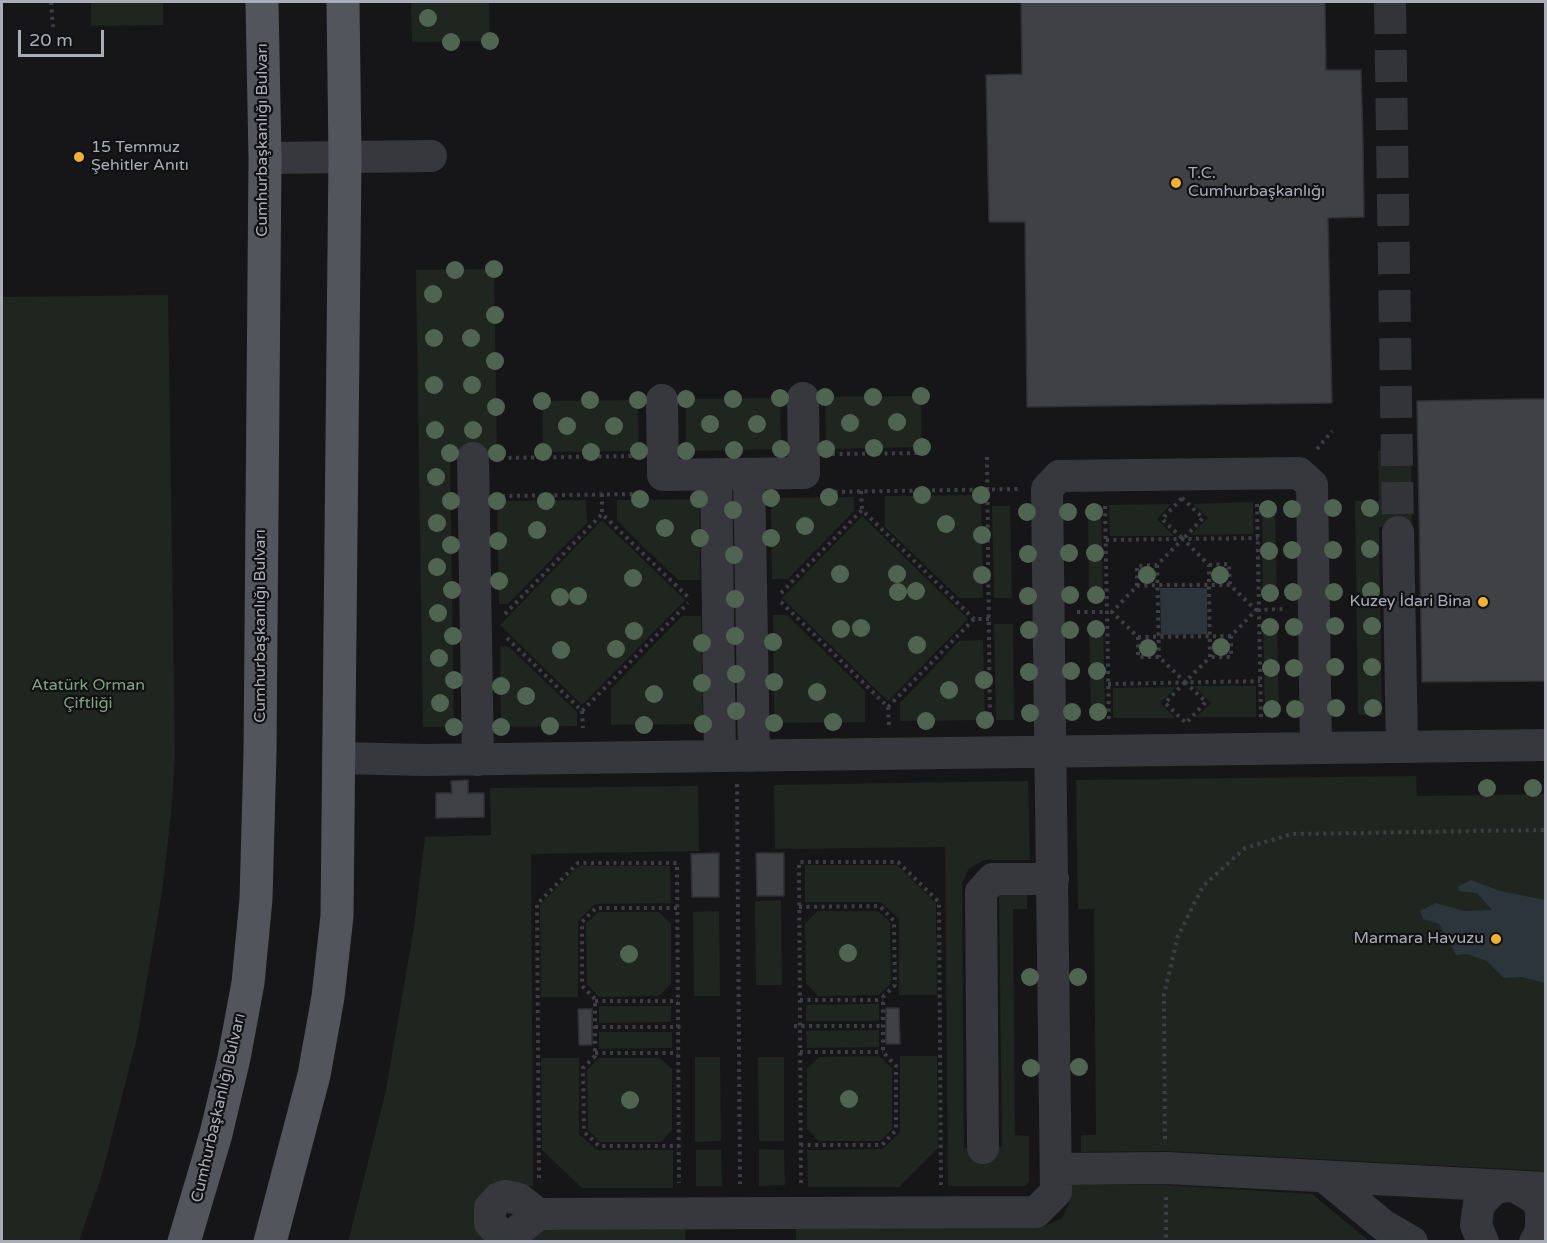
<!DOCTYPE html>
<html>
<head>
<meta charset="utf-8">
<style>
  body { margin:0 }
  #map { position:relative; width:1547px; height:1243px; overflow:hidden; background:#161618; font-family:"Varela Round",sans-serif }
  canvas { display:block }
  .frame { position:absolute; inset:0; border:3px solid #a8adb8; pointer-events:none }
  .scale { position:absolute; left:18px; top:30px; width:86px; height:27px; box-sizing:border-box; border:3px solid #a8adb8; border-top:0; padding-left:8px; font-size:18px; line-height:21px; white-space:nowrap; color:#a8adb8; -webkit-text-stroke:4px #111113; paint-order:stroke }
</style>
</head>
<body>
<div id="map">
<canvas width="1547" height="1243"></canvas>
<div class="frame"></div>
<div class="scale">20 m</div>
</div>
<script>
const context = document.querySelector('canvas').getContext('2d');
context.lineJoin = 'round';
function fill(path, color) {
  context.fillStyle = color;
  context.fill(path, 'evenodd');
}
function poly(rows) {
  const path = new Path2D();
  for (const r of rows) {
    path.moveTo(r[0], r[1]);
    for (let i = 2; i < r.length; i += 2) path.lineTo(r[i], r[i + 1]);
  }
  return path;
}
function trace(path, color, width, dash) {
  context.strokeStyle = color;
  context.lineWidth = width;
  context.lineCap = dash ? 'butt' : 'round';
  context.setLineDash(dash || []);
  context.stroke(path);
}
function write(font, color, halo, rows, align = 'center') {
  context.font = font + ' "Varela Round",sans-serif';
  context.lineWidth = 4.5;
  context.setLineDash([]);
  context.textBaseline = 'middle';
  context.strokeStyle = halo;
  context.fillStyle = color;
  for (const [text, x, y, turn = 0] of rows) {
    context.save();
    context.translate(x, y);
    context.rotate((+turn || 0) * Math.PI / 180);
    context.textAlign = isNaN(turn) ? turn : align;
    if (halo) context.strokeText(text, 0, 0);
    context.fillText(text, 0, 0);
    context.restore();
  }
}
fill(poly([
  [91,2,163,2,163,25,91,26],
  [411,2,489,2,490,41,412,42],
  [2,255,3,297,168,295,175,755,171,814,162,892,137,1038,101,1178,79,1241,2,1241],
  [494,269,497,453,450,454,454,727,423,727,416,270],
  [921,396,922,447,826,449,825,397],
  [780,398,781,449,686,451,686,399],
  [638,400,639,451,543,452,542,401],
  [1411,450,1412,526,1379,527,1382,715,1358,715,1355,501,1379,501,1378,451],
  [981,495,983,598,959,598,885,527,885,496],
  [854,497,854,511,788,579,772,579,771,498],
  [699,499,700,580,678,580,617,521,617,500],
  [586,500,587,523,508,604,499,604,497,501],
  [1253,502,1253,534,1191,535,1208,518,1193,504],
  [1262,502,1275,502,1277,599,1263,599],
  [1171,504,1157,519,1174,536,1110,536,1109,505],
  [1088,505,1101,505,1103,602,1089,602],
  [992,506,1010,506,1012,598,994,598],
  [862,516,968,619,888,701,782,598],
  [602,520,685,600,582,705,500,625],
  [773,615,787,615,865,691,865,722,774,723],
  [682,616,701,616,703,724,611,725,611,689],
  [1263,620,1277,620,1279,716,1265,717],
  [1103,622,1105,719,1091,719,1089,623],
  [994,624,1013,624,1014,720,996,720],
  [983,640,985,720,900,721,900,703,959,641],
  [500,646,509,647,577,712,577,726,501,727],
  [1194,686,1256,686,1256,717,1196,717,1211,703],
  [1176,687,1160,703,1175,718,1113,718,1113,688],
  [1416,776,1417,796,1545,794,1545,1171,1166,1151,1081,1152,1081,1135,1096,1135,1094,909,1078,909,1076,780],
  [1028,781,1030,860,985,860,969,868,962,884,964,1148,1002,1147,999,895,1027,895,1027,909,1013,909,1015,1135,1029,1136,1029,1182,1025,1186,948,1186,945,847,775,849,774,785],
  [698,786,699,851,531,854,533,1186,504,1186,494,1241,348,1242,386,1090,414,927,425,837,491,835,490,788],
  [805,865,897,865,936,903,937,995,899,995,899,919,881,902,805,902],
  [579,866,670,866,671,903,595,904,578,921,578,997,541,997,540,905],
  [781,900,782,985,756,985,755,901],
  [719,911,720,996,694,996,693,912],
  [818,911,878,911,890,922,891,983,879,995,818,996,806,983,805,923],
  [598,912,659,912,671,924,671,984,659,996,599,997,587,984,586,924],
  [879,1004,879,1021,806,1021,806,1005],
  [599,1006,671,1006,671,1022,599,1023],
  [879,1030,879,1047,807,1048,806,1031],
  [599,1032,672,1032,672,1048,599,1049],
  [879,1056,892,1068,892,1129,880,1141,819,1141,807,1129,807,1069,819,1057],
  [900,1056,937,1056,938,1148,899,1187,808,1187,807,1150,883,1149,900,1132],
  [695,1057,720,1057,721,1141,695,1142],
  [758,1057,784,1057,784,1141,759,1141],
  [541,1058,579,1058,579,1134,597,1150,673,1150,673,1188,582,1188,542,1150],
  [599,1058,660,1058,672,1069,672,1130,661,1142,600,1142,588,1130,587,1070],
  [759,1149,784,1150,785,1185,759,1186],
  [696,1150,721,1150,722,1186,696,1186],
  [1071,1185,1165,1185,1312,1194,1369,1241,796,1242,796,1228,1042,1227,1062,1218,1071,1199],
  [685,1229,686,1241,524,1242,537,1230]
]), '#1e261f');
fill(poly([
  [1160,588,1207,588,1207,634,1161,635],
  [1471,880,1500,891,1545,900,1545,983,1522,977,1504,978,1487,961,1467,954,1456,955,1439,924,1423,919,1420,911,1436,903,1464,911,1492,910,1477,893,1459,891,1457,887]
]), '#2c353c');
const building = poly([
  [1021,2,1325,2,1326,70,1361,70,1363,143,1364,217,1328,218,1332,403,1027,407,1025,222,989,222,986,75,1022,74,1021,2],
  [1522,399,1546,399,1546,681,1422,682,1417,401,1522,399],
  [468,780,468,793,484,793,484,817,436,818,436,793,452,793,451,781,468,780],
  [719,853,719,897,692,897,691,854,719,853],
  [756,853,784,853,784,896,757,896,756,853],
  [886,1008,899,1008,900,1044,886,1044,886,1008],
  [578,1009,592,1009,592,1045,579,1045,578,1009]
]);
fill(building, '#404145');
trace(building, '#303034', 1.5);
trace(poly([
  [1390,2,1398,532]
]), '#333438', 32, [32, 16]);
trace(poly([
  [51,2,53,27],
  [1317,449,1332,431],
  [832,454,922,453],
  [987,457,990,725],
  [501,458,634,456],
  [861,491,862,510],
  [827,492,1018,489],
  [602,494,602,514],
  [502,496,641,494],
  [1182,498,1203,518,1183,539,1162,519,1182,498],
  [1257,504,1261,721],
  [1105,506,1109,723],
  [1106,540,1258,538],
  [1157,565,1159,657],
  [1209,565,1229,564,1230,585],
  [1137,586,1137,566,1157,565,1183,539,1209,565,1209,585,1210,657,1185,682,1159,657,1138,657,1138,637,1112,612,1137,586,1158,585,1230,585,1256,610,1231,636,1231,657,1210,657],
  [781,593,862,510,974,619],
  [781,602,888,707,974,619,989,619],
  [1257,610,1285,609],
  [1077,612,1108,612],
  [505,614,602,514,688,597],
  [1138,637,1231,636],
  [507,638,582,711,688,603],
  [1185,682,1206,702,1186,723,1165,703,1185,682],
  [1108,684,1260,681],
  [888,707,889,725],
  [582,711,583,728],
  [737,784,740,1184],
  [799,907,880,906,894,921,895,985,883,997,883,1052,896,1066,896,1130,882,1145,801,1145],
  [677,908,596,908,582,922,582,986,595,999,595,1056,583,1068,584,1132,599,1146,679,1146],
  [800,1000,883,1000],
  [595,1001,678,1001],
  [794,1026,883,1026],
  [595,1027,684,1027],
  [800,1052,883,1052],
  [595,1053,678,1053],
  [1165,1139,1164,994,1178,936,1203,886,1245,848,1292,834,1546,830],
  [539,1178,537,904,578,863,677,863,679,1183],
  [801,1183,799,862,898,862,939,902,941,1185],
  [1166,1197,1166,1242]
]), '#3d3f44', 4, [3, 4.5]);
trace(poly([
  [265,158,431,156],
  [662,400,663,475,804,473,803,398],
  [473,458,478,760],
  [716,474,720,756],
  [749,474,754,756],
  [1398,532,1402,747],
  [339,758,424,760,1546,745],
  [983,1148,981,892,993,879,1053,879],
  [1056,1169,1166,1168,1546,1188],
  [1326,1178,1383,1225,1412,1242],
  [1516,1187,1536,1199,1541,1209,1541,1232,1535,1242],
  [505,1196,519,1199,538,1214,513,1235,499,1233,490,1223,490,1208,499,1198,505,1196],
  [538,1214,1036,1212,1056,1192,1047,489,1059,476,1299,473,1312,485,1316,748],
  [1483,1242,1476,1225,1479,1204,1494,1189,1505,1186]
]), '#37383d', 32);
trace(poly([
  [184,1242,216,1134,234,1058,248,983,256,899,260,753,265,158,262,2],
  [270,1242,314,1075,328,997,337,916,345,157,343,2]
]), '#53555c', 33);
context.fillStyle = '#506452';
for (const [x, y] of [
  [428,18],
  [490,41],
  [451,42],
  [494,269],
  [455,270],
  [433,294],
  [495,315],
  [434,338],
  [471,338],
  [495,361],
  [434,385],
  [472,385],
  [921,396],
  [825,397],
  [873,397],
  [780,398],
  [686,399],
  [733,399],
  [590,400],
  [638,400],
  [542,401],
  [496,407],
  [897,422],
  [850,423],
  [710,424],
  [757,424],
  [567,426],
  [614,426],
  [435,430],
  [473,430],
  [922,447],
  [874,448],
  [781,449],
  [826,449],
  [734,450],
  [639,451],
  [686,451],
  [543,452],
  [591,452],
  [450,453],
  [497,453],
  [436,477],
  [922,495],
  [981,495],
  [829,497],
  [771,498],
  [640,499],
  [699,499],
  [451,501],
  [497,501],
  [546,501],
  [1333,508],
  [1370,508],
  [1268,509],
  [1292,509],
  [733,510],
  [1027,512],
  [1068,512],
  [1094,512],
  [437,523],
  [946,524],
  [805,526],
  [665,528],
  [537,530],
  [982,535],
  [700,538],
  [771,538],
  [498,541],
  [451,545],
  [1370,549],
  [1292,550],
  [1333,550],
  [1269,551],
  [1069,553],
  [1095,553],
  [1028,554],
  [734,555],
  [437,567],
  [840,574],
  [897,574],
  [982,575],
  [1147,575],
  [1220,575],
  [633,578],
  [499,581],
  [452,590],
  [916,591],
  [1371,591],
  [898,592],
  [1293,592],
  [1334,592],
  [1270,593],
  [1070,595],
  [1096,595],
  [578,596],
  [1028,596],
  [560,597],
  [735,599],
  [438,613],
  [1335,626],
  [1372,626],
  [1270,627],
  [1294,627],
  [861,628],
  [841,629],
  [1096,629],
  [1029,630],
  [1070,630],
  [634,631],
  [453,636],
  [735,636],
  [773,642],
  [702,643],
  [917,645],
  [1221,647],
  [1148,648],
  [616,649],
  [561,650],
  [439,658],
  [1335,667],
  [1372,667],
  [1271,668],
  [1294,668],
  [1071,671],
  [1097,671],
  [1029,672],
  [736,674],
  [454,680],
  [984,680],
  [774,682],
  [702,683],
  [501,686],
  [949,690],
  [817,692],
  [654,694],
  [526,696],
  [440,703],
  [1336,708],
  [1373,708],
  [1272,709],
  [1295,709],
  [736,711],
  [1072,712],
  [1098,712],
  [1030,713],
  [985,720],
  [926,721],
  [833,722],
  [774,723],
  [703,724],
  [644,725],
  [550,726],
  [454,727],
  [501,727],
  [1487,788],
  [1533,788],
  [848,953],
  [629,954],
  [1030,977],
  [1078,977],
  [1079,1067],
  [1031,1068],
  [849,1099],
  [630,1100]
]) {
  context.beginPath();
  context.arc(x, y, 9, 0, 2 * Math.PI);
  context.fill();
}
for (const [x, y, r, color] of [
  [79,157,6,"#f2b134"],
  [1176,183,6,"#f2b134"],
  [1483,602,6,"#f2b134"],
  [1496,939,6,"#f2b134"]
]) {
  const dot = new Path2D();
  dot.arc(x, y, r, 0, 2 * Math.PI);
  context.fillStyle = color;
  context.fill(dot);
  trace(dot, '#111113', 2);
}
write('16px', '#a8adb8', '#111113', [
  ["Cumhurbaşkanlığı Bulvarı",263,140,-90],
  ["Cumhurbaşkanlığı Bulvarı",261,626,-90],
  ["Cumhurbaşkanlığı Bulvarı",219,1108,-77]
]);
write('16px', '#a8adb8', '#111113', [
  ["15 Temmuz",91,148],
  ["Şehitler Anıtı",91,166],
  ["T.C.",1188,174],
  ["Cumhurbaşkanlığı",1188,192],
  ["Kuzey İdari Bina",1471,602,"right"],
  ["Marmara Havuzu",1484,939,"right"]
], 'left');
write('16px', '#7fa381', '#111113', [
  ["Atatürk Orman",88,686],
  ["Çiftliği",88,704]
]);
</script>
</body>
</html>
